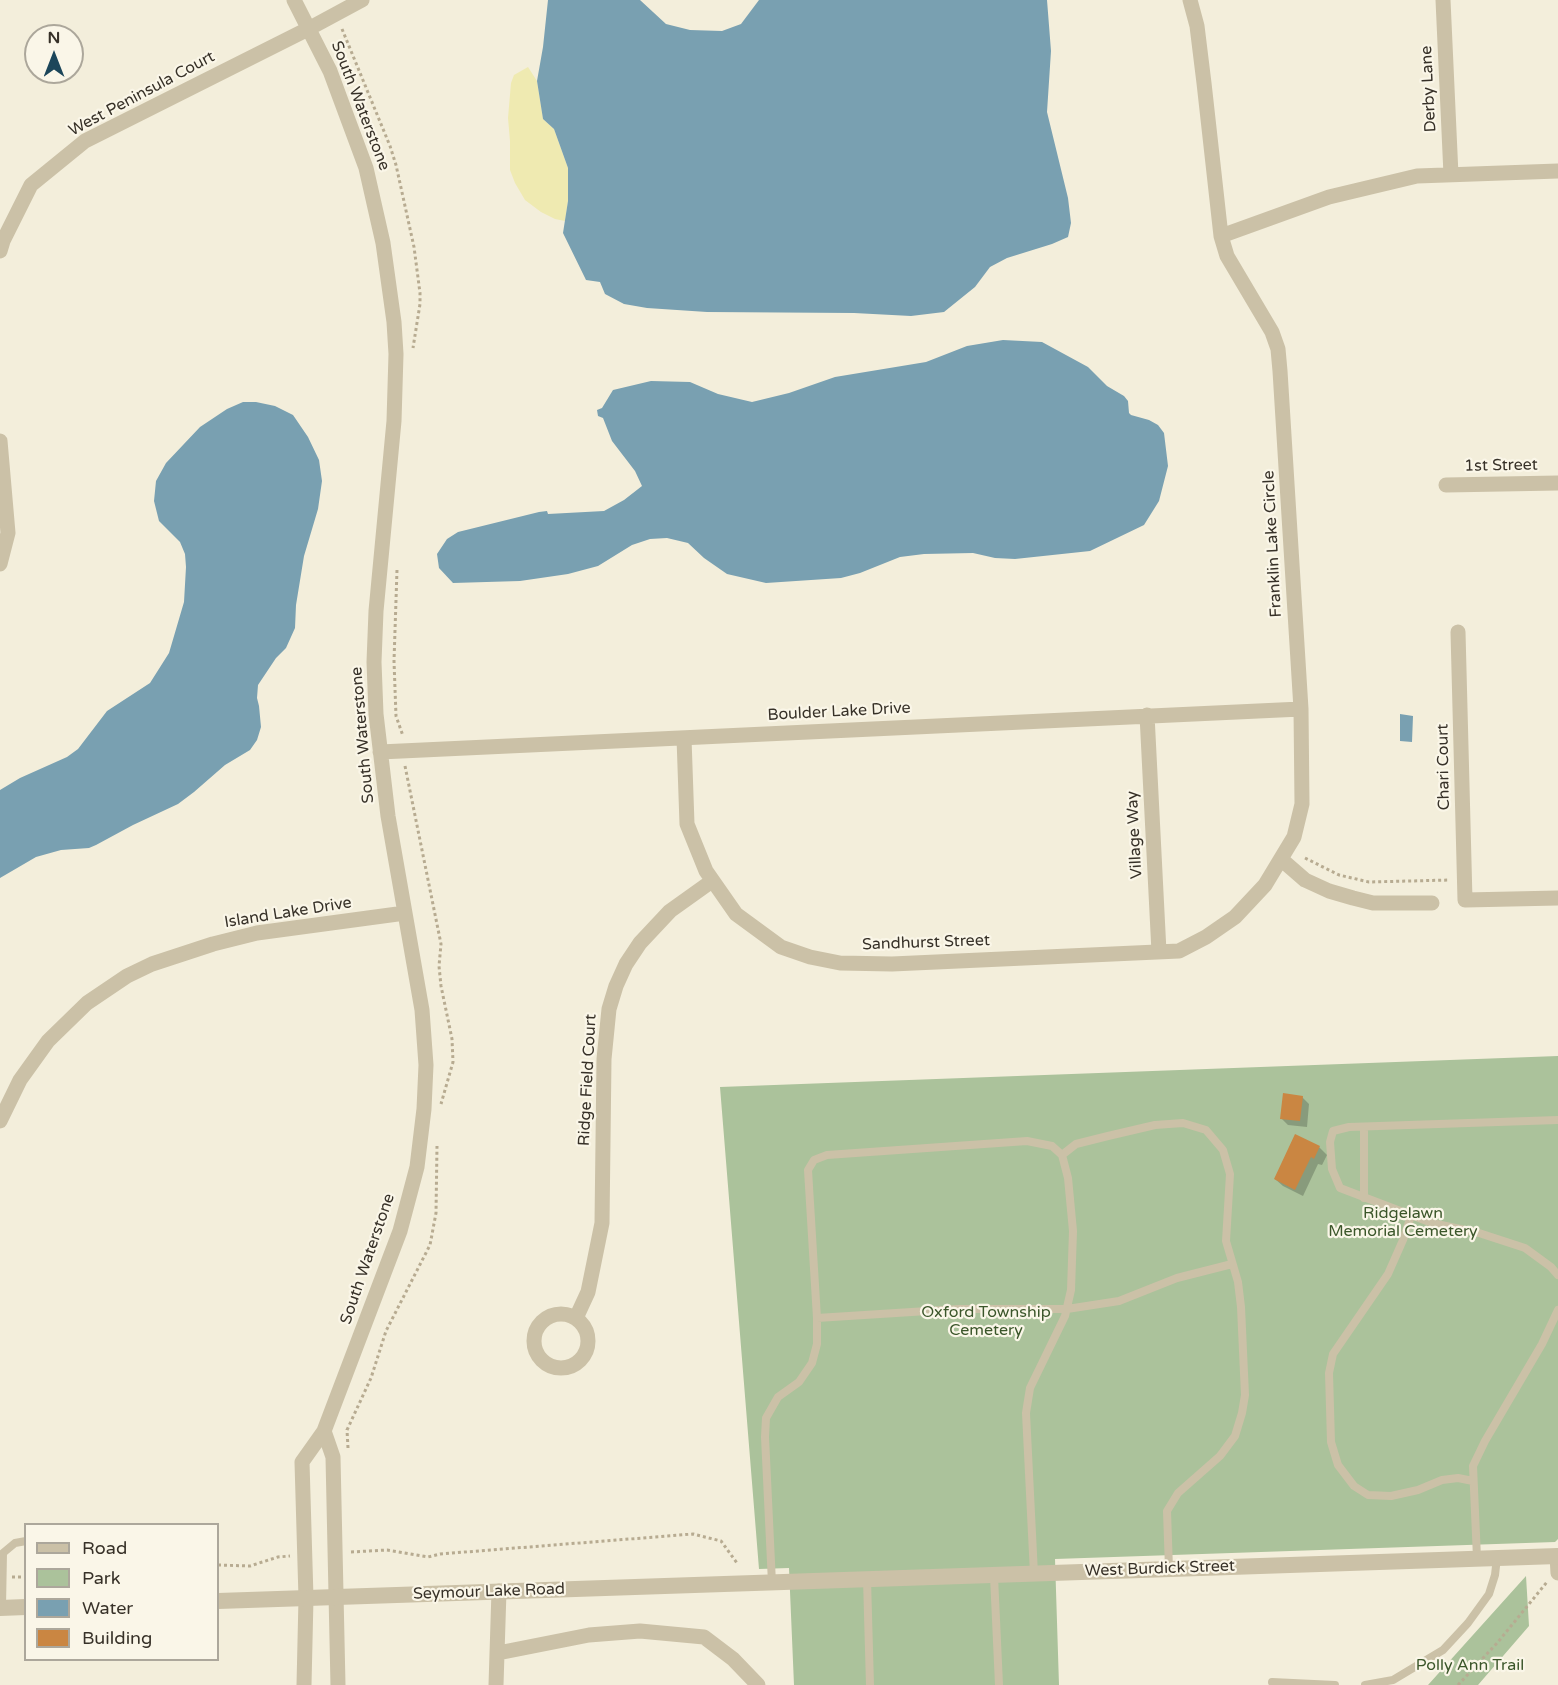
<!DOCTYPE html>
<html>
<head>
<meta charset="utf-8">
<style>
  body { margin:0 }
  #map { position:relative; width:1558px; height:1685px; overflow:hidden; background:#f3eedb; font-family:"Varela Round",sans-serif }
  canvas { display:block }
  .legend { position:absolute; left:24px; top:1523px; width:195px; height:138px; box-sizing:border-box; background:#faf6e8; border:2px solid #aca79b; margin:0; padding:8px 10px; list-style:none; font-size:18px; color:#373128 }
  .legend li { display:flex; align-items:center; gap:12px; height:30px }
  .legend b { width:30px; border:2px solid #aca79b }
  .north { position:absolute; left:24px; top:24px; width:60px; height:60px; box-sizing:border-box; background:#faf6e8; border:2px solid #aca79b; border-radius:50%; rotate:0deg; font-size:16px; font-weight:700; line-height:24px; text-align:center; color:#373128 }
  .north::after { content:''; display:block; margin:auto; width:21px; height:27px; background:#1c465a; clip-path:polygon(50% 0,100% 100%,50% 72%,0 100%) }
</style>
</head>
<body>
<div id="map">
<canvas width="1558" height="1685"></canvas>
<ul class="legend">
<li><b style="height:8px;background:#cbc1a7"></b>Road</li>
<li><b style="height:16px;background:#abc29b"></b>Park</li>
<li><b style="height:16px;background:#79a0b1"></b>Water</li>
<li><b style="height:16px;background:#ca8642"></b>Building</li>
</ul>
<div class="north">N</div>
</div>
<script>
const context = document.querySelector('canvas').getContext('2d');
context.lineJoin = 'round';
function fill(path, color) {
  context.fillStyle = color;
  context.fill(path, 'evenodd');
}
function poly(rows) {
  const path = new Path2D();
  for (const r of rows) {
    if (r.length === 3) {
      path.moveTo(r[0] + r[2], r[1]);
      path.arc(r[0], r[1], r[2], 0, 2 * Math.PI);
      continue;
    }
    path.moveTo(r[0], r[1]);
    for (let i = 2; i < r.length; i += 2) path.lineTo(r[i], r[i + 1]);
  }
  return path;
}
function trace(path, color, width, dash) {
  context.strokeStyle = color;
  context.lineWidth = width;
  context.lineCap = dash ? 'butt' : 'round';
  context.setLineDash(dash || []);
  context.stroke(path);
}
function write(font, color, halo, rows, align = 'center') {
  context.font = font + ' "Varela Round",sans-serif';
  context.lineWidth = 4.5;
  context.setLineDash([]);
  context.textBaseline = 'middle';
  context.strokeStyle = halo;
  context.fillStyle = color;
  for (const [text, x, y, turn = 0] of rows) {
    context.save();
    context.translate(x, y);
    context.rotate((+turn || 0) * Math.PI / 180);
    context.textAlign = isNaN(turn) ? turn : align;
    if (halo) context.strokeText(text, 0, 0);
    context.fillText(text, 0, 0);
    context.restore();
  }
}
fill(poly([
  [1558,1056,1558,1539,1555,1542,1055,1559,1059,1685,794,1685,789,1568,759,1569,720,1087],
  [1526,1576,1529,1626,1478,1685,1428,1685]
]), '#abc29b');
fill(poly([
  [528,67,537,81,543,119,554,129,568,168,568,201,565,221,555,219,541,212,525,200,515,183,510,170,510,141,508,118,511,83,514,75]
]), '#efeab1');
fill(poly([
  [548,0,640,0,666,24,690,30,722,31,741,24,759,0,1047,0,1051,51,1047,112,1068,198,1071,223,1068,237,1052,244,1007,258,990,267,975,287,944,312,911,316,854,313,707,312,647,308,624,304,605,294,600,282,586,280,563,233,568,201,568,168,554,129,543,119,537,81,543,47],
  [1003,340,1042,342,1088,367,1107,386,1124,396,1128,401,1129,413,1131,415,1149,420,1158,425,1164,433,1168,466,1159,501,1144,525,1090,551,1015,559,995,558,973,553,924,554,900,557,860,573,841,578,766,583,727,574,704,558,688,543,667,538,650,539,632,545,598,566,568,574,520,581,453,583,439,568,437,554,447,539,458,532,539,512,547,511,548,514,604,511,624,500,642,486,635,471,612,441,603,418,598,416,597,410,602,408,613,390,651,381,690,382,718,394,752,402,789,393,835,377,926,362,967,346],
  [243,402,256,402,275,406,293,415,308,437,319,460,322,481,318,509,304,556,296,605,295,628,286,648,276,658,258,685,257,698,259,706,261,727,257,740,250,750,225,765,194,792,178,804,133,825,96,845,89,848,61,850,36,857,0,878,0,790,20,778,67,757,78,749,107,711,150,683,169,653,184,602,186,567,185,554,180,542,159,521,154,501,156,481,166,463,200,427,227,409],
  [1400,714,1413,716,1412,742,1400,741]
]), '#79a0b1');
fill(poly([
  [1302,1097,1309,1104,1307,1127,1288,1125,1281,1118],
  [1296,1136,1319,1147,1327,1155,1322,1165,1318,1164,1303,1196,1283,1186,1275,1179]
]), '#0003');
fill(poly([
  [1283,1093,1303,1096,1300,1121,1280,1119],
  [1295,1134,1320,1146,1314,1159,1311,1157,1295,1190,1274,1179]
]), '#ca8642');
trace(poly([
  [342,29,390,146,396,165,414,247,420,293,420,304,413,348],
  [397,570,394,661,396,716,403,736],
  [405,766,441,944,439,966,441,986,452,1039,453,1062,441,1104],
  [1305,858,1339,875,1369,882,1450,880],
  [348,1448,347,1430,371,1378,386,1331,430,1245,436,1213,437,1146],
  [351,1552,387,1550,428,1557,440,1554,693,1534,721,1541,737,1563],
  [218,1565,250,1566,278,1557,290,1556],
  [12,1577,26,1577],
  [1458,1685,1498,1642,1547,1582]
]), '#b7ab91', 3, [3, 3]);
trace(poly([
  [1558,1120,1349,1127,1333,1131,1330,1142,1332,1169,1340,1188,1432,1223,1479,1233,1525,1248,1551,1267,1558,1275],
  [1364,1127,1364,1198],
  [1062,1155,1076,1144,1108,1136,1155,1125,1183,1123,1206,1130,1223,1150,1230,1174,1226,1241,1238,1282,1241,1307,1245,1395,1242,1413,1235,1436,1220,1456,1178,1493,1167,1511,1169,1569],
  [1411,1216,1403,1240,1388,1274,1333,1354,1329,1373,1331,1442,1338,1465,1354,1486,1368,1495,1391,1496,1418,1490,1442,1480,1458,1478,1473,1481],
  [817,1318,959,1309,1067,1309,1119,1301,1177,1278,1232,1264],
  [1477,1558,1473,1466,1485,1441,1542,1344,1558,1310],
  [994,1576,999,1685],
  [867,1579,870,1685],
  [772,1583,765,1437,766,1418,778,1397,799,1382,812,1363,817,1344,817,1318,808,1170,814,1160,827,1155,1027,1141,1052,1146,1062,1155,1068,1178,1073,1231,1071,1290,1065,1316,1030,1388,1026,1413,1034,1574],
  [2,1607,3,1553,15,1543,26,1541],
  [1272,1682,1335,1685],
  [1365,1685,1393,1680,1443,1650,1468,1623,1489,1594,1495,1575,1497,1557]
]), '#cbc1a7', 8);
trace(poly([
  [294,0,330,71,366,168,383,243,394,322,396,354,394,421,376,611,374,662,376,714,388,816,422,1010,426,1065,424,1109,417,1167,400,1231,324,1431,302,1462,306,1598,304,1685],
  [1443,0,1451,175],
  [1221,236,1329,197,1417,176,1558,171],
  [0,251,3,241,31,185,85,141,310,28,362,0],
  [0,441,8,533,0,564],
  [1446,485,1558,483],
  [1458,632,1465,900,1558,898],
  [1147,715,1159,952],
  [684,738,687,824,706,871,736,914,781,947,810,957,840,963,892,964,1179,951,1206,937,1235,917,1265,885,1294,837,1302,804,1301,709,1280,371,1278,349,1272,332,1227,256,1221,236,1204,83,1197,26,1190,0],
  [380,752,1301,709],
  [1282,860,1305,880,1329,891,1353,898,1373,903,1432,903],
  [0,1121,20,1080,48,1041,87,1003,127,976,152,964,213,944,257,933,405,913],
  [561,1341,27],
  [576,1318,588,1292,602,1223,604,1059,609,1009,616,986,626,964,640,943,670,911,712,881],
  [324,1431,333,1457,338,1685],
  [1557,1556,1558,1573],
  [498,1653,589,1635,640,1631,704,1637,733,1659,758,1685],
  [496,1685,499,1591]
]), '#cbc1a7', 15);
trace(poly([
  [218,1601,1558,1556],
  [0,1608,26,1607]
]), '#cbc1a7', 16);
write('16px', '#373128', '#faf6e8', [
  ["Derby Lane",1429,89,-93],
  ["West Peninsula Court",142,94,-28],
  ["South Waterstone",360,106,69],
  ["1st Street",1501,466,-1],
  ["Franklin Lake Circle",1273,544,-93],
  ["Boulder Lake Drive",839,712,-3],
  ["South Waterstone",363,735,-95],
  ["Chari Court",1444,767,-91],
  ["Village Way",1135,835,-93],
  ["Island Lake Drive",288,913,-9],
  ["Sandhurst Street",926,943,-2],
  ["Ridge Field Court",588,1080,-87],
  ["South Waterstone",368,1259,-71],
  ["West Burdick Street",1160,1569,-2],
  ["Seymour Lake Road",489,1592,-2]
]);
write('16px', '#3b562a', '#faf6e8', [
  ["Ridgelawn",1403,1214],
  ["Memorial Cemetery",1403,1232],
  ["Oxford Township",986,1313],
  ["Cemetery",986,1331],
  ["Polly Ann Trail",1470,1666]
]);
</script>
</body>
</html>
